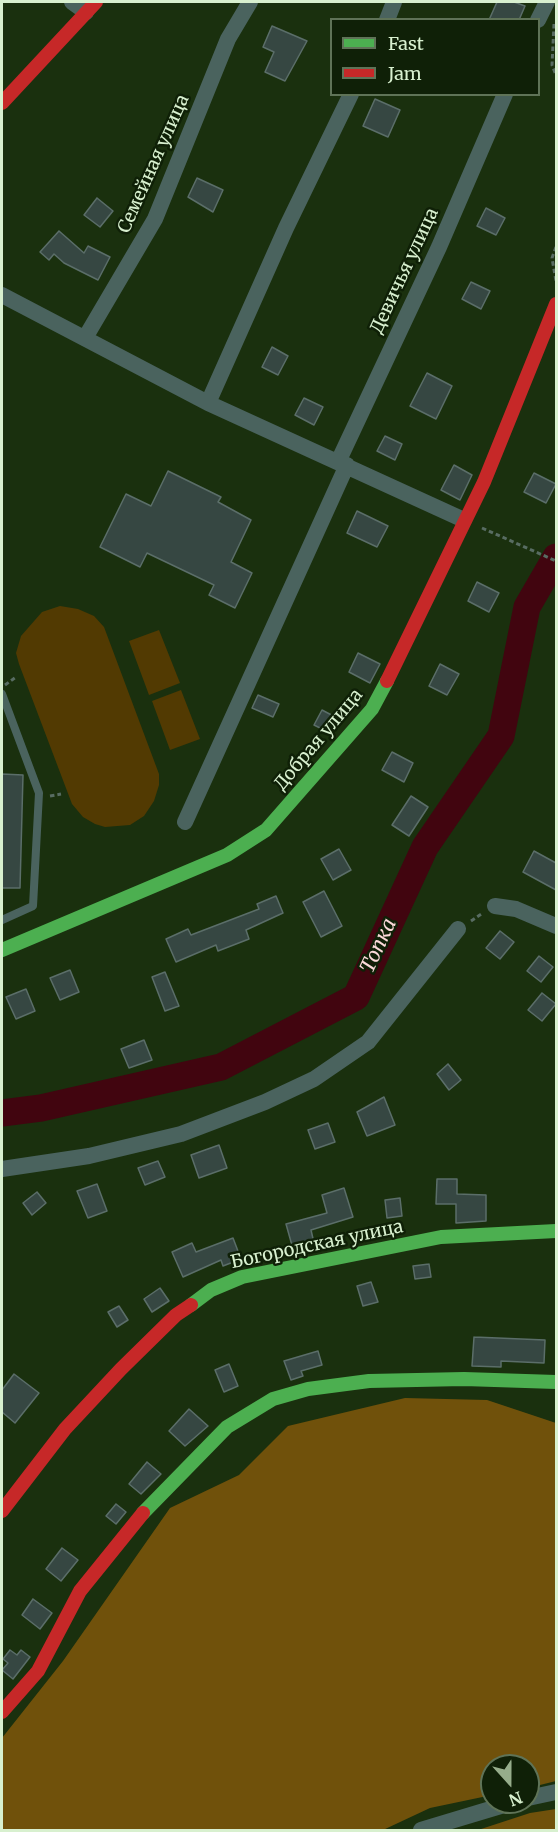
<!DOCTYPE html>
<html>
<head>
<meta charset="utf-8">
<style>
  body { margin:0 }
  #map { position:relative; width:558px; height:1832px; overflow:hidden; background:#1a300e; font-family:Merriweather,serif }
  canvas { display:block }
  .frame { position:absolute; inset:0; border:3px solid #d8f0cf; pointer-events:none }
  .legend { position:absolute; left:330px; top:18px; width:210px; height:78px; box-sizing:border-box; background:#0f2007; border:2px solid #5f7357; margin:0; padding:8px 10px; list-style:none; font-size:18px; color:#d8f0cf }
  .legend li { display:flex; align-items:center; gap:12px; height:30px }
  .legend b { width:30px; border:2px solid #5f7357 }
  .north { position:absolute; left:480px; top:1754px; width:60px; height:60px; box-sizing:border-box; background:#0f2007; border:2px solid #5f7357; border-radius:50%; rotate:159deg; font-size:16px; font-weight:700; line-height:24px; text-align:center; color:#d8f0cf }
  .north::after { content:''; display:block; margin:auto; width:21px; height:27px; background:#96ad8b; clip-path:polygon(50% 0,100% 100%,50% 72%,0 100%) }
</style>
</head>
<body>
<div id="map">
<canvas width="558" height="1832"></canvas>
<div class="frame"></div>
<ul class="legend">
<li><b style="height:8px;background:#4caf50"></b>Fast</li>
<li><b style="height:8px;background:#c62828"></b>Jam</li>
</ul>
<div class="north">N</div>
</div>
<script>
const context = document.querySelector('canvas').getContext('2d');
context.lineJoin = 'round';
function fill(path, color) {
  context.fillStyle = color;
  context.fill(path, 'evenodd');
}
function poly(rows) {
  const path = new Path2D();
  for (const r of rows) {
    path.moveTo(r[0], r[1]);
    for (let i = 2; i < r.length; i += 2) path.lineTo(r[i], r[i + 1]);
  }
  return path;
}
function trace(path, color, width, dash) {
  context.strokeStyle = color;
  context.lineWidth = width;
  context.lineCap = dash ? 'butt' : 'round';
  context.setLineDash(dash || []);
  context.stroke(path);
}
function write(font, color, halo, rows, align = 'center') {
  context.font = font + ' Merriweather,serif';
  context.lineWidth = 5;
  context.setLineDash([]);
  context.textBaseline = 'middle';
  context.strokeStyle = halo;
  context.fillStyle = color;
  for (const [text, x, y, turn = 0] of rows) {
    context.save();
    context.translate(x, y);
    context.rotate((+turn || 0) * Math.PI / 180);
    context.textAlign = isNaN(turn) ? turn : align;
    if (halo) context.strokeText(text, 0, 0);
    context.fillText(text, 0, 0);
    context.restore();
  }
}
fill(poly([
  [60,606,78,609,94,616,104,627,159,774,159,785,154,801,144,816,130,825,105,827,95,824,83,817,72,804,19,664,16,653,21,636,42,612],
  [159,630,180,683,149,695,129,641],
  [181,690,200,739,170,750,152,701]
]), '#523a02');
fill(poly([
  [405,1398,487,1400,556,1423,556,1781,528,1788,528,1766,492,1766,492,1795,430,1808,383,1830,2,1830,2,1738,63,1661,170,1508,239,1475,288,1426],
  [556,1809,556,1830,478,1830,530,1813]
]), '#70510b');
trace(poly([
  [2,1113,41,1108,221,1067,356,997,425,847,501,736,527,607,556,557]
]), '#41050f', 27);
const building = poly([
  [497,2,514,2,525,6,519,20,489,20,497,2],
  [272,26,307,41,285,81,265,72,274,52,263,47,272,26],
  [375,99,400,110,388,137,363,126,375,99],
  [197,178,223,190,213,212,188,197,197,178],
  [97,198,113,211,100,227,84,215,97,198],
  [486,208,505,218,496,235,477,226,486,208],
  [59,231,84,253,88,246,110,257,98,280,64,263,54,254,49,260,40,252,59,231],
  [471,282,490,291,481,309,462,299,471,282],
  [272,347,288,356,278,375,262,367,272,347],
  [427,373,452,386,436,419,410,406,427,373],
  [304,398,323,407,314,425,295,415,304,398],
  [385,436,402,444,395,460,377,451,385,436],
  [454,465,472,475,460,500,441,490,454,465],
  [168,471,221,497,218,502,251,520,231,562,252,573,235,608,209,595,214,585,147,553,140,567,100,547,126,494,151,506,168,471],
  [534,473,556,484,546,503,524,492,534,473],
  [357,511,388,526,377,547,347,533,357,511],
  [477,582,499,593,489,612,468,601,477,582],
  [358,653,380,664,370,683,349,672,358,653],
  [440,664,459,674,447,695,429,686,440,664],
  [258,695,279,704,273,717,252,708,258,695],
  [322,710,341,720,332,734,314,725,322,710],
  [392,752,413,763,404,782,382,770,392,752],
  [2,774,23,775,20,888,2,888,2,774],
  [411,796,428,807,409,836,392,825,411,796],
  [339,849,351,870,333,880,321,859,339,849],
  [534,851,556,863,556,890,523,872,534,851],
  [324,891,342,926,321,937,303,902,324,891],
  [276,896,283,913,246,930,249,939,218,951,216,945,176,962,166,939,188,929,191,935,259,909,257,904,276,896],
  [500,931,514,942,500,959,486,948,500,931],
  [539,956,553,967,541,982,527,971,539,956],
  [70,970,79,992,60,1000,50,978,70,970],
  [165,972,179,1006,165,1011,152,977,165,972],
  [26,989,35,1011,16,1019,6,997,26,989],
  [542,993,556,1004,542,1021,528,1010,542,993],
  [144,1040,152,1060,129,1068,121,1049,144,1040],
  [448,1064,461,1080,449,1090,437,1074,448,1064],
  [384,1097,395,1125,367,1136,357,1112,384,1097],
  [328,1123,335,1142,315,1149,308,1130,328,1123],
  [219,1145,227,1168,199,1178,191,1155,219,1145],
  [158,1161,165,1177,145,1185,138,1168,158,1161],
  [437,1179,457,1179,457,1194,486,1195,486,1221,456,1223,456,1204,436,1204,437,1179],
  [97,1184,107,1211,88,1218,77,1191,97,1184],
  [344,1188,353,1217,311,1230,314,1243,293,1249,286,1224,327,1213,322,1195,344,1188],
  [37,1192,46,1203,32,1215,23,1203,37,1192],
  [400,1198,402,1216,387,1218,385,1200,400,1198],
  [233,1238,241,1259,223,1266,221,1260,183,1277,172,1252,192,1243,196,1252,233,1238],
  [429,1264,431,1277,415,1279,413,1266,429,1264],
  [371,1282,378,1302,363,1306,357,1286,371,1282],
  [160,1288,169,1301,152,1312,144,1299,160,1288],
  [119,1306,128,1320,117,1327,108,1312,119,1306],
  [474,1337,545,1340,544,1363,501,1361,501,1367,472,1366,474,1337],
  [318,1351,322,1365,301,1371,303,1376,291,1380,284,1361,318,1351],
  [229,1364,238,1386,224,1392,215,1370,229,1364],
  [14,1374,39,1393,15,1423,2,1412,2,1390,14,1374],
  [189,1409,208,1426,185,1446,169,1431,189,1409],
  [147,1462,161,1474,141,1494,129,1484,147,1462],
  [116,1504,126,1512,116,1524,106,1516,116,1504],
  [62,1548,78,1560,61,1581,46,1569,62,1548],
  [33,1599,52,1613,40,1629,22,1615,33,1599],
  [10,1650,17,1655,21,1650,30,1657,13,1679,2,1670,8,1663,3,1659,10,1650]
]);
fill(building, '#364742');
trace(building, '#5b6e69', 1.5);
trace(poly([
  [554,24,552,65,556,75],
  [556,247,552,258,556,281],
  [482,528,556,561],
  [5,685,16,677],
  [50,796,61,794],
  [471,921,483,913]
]), '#586c62', 3, [4.5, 3]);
trace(poly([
  [2,694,39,793,33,906,2,920]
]), '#4a635e', 8);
trace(poly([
  [72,2,86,12],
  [387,20,394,2],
  [538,20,547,2],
  [2,295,208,403,464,520],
  [85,338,155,219,228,39,250,2],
  [208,403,286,228,351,94],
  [338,462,439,247,505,94],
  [185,822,347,465],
  [495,906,516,909,556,926],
  [2,1169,89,1156,181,1134,265,1102,314,1079,368,1042,458,929],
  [528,1798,556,1792],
  [421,1830,514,1802]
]), '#4a635e', 16);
trace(poly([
  [2,950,227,855,266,830,372,709,387,681],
  [191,1305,211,1290,242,1277,441,1237,556,1231],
  [143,1513,227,1427,273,1399,308,1389,369,1381,464,1379,556,1382]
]), '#4caf50', 14);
trace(poly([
  [2,103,96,2],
  [387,681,484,482,556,304],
  [2,1511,65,1429,121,1369,176,1315,191,1305],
  [2,1712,38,1671,80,1591,143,1513]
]), '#c62828', 14);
write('18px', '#d8f0cf', '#0f2007', [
  ["Семейная улица",154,164,-66],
  ["Девичья улица",405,271,-65],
  ["Добрая улица",319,740,-50],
  ["Богородская улица",317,1245,-12]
]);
write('italic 20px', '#fbd9d9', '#0f2007', [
  ["Топка",379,946,-65]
]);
</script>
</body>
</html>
